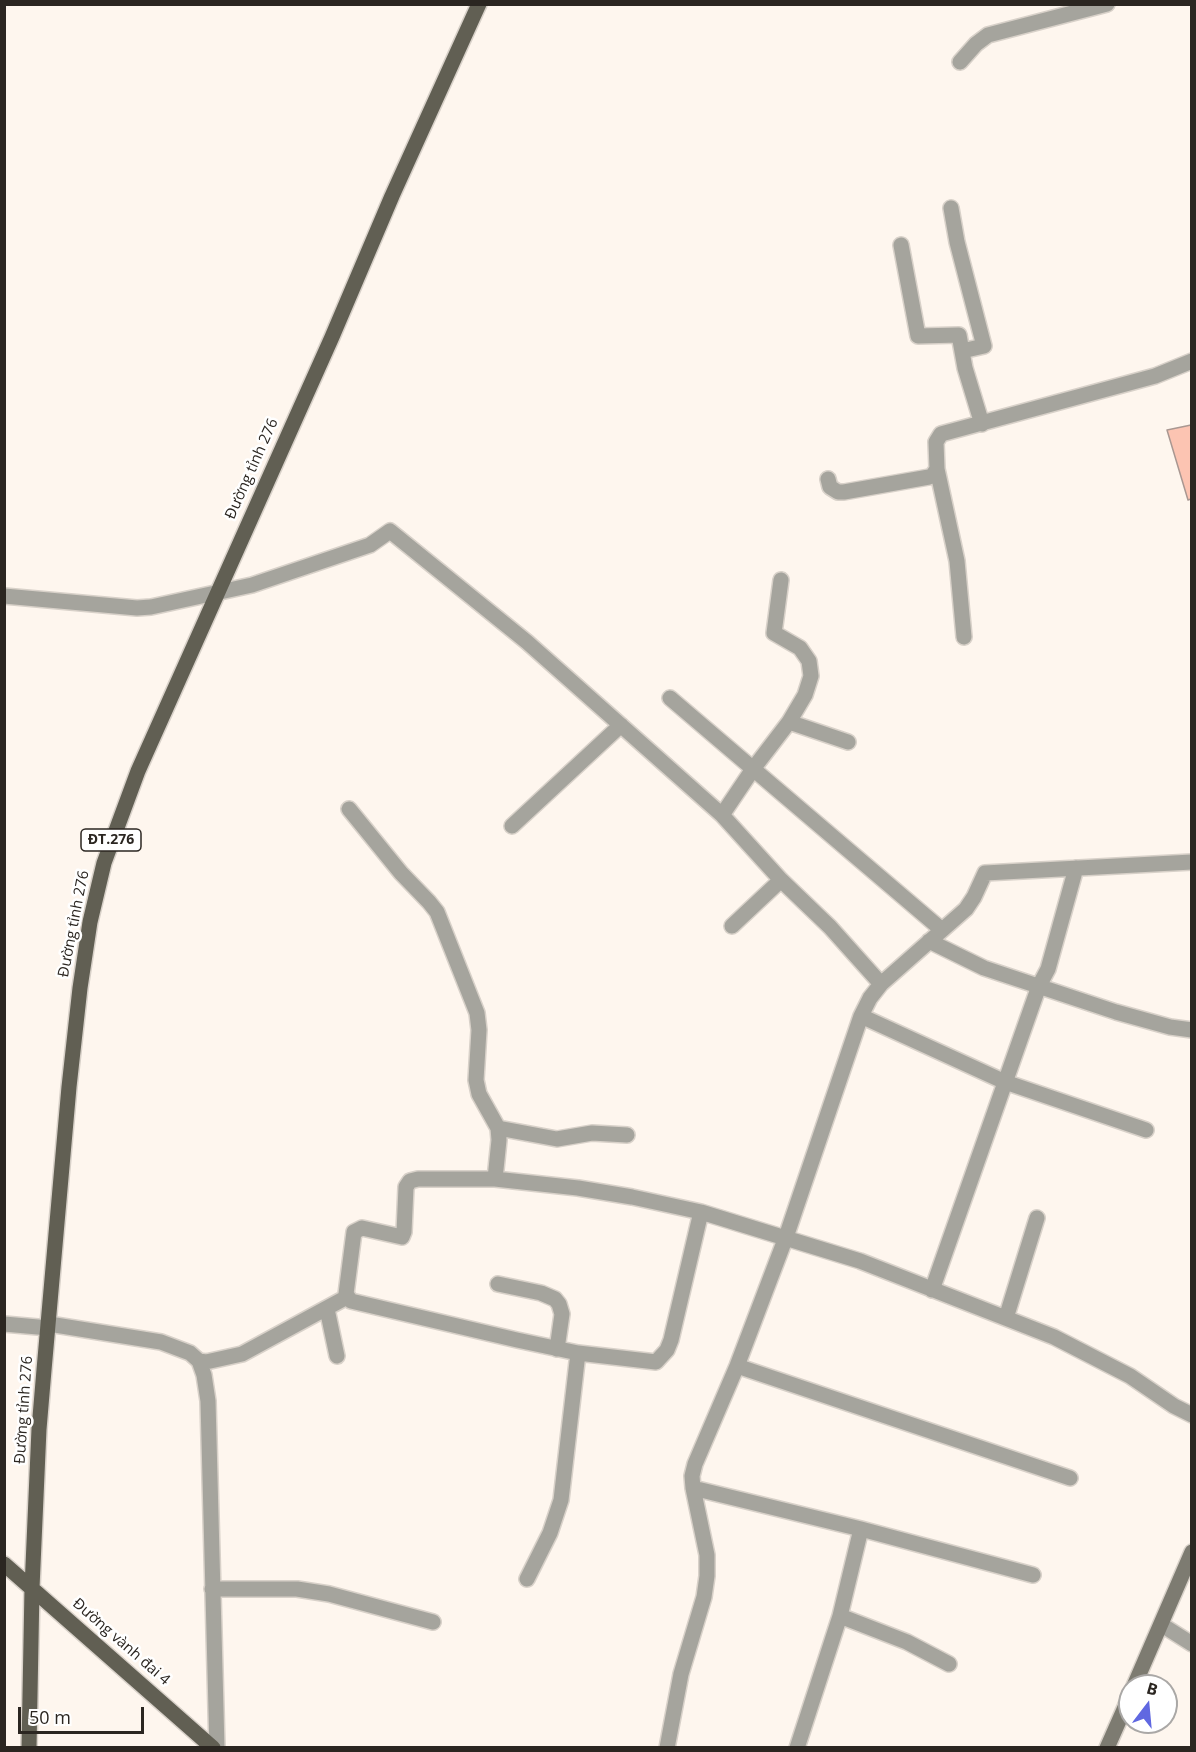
<!DOCTYPE html>
<html>
<head>
<meta charset="utf-8">
<style>
  body { margin:0 }
  #map { position:relative; width:1196px; height:1752px; overflow:hidden; background:#fef6ee; font-family:"Open Sans",sans-serif }
  canvas { display:block }
  .frame { position:absolute; inset:0; border:6px solid #2b2621; pointer-events:none }
  .north { position:absolute; left:1118px; top:1674px; width:60px; height:60px; box-sizing:border-box; background:#fff; border:2px solid #aaa8a6; border-radius:50%; rotate:16deg; font-size:16px; font-weight:700; line-height:24px; text-align:center; color:#2b2621 }
  .north::after { content:''; display:block; margin:auto; width:21px; height:27px; background:#6068e1; clip-path:polygon(50% 0,100% 100%,50% 72%,0 100%) }
  .scale { position:absolute; left:18px; top:1707px; width:126px; height:27px; box-sizing:border-box; border:3px solid #2b2621; border-top:0; padding-left:8px; font-size:18px; line-height:21px; white-space:nowrap; color:#2b2621; -webkit-text-stroke:4px #fff; paint-order:stroke }
</style>
</head>
<body>
<div id="map">
<canvas width="1196" height="1752"></canvas>
<div class="frame"></div>
<div class="north">B</div>
<div class="scale">50 m</div>
</div>
<script>
const context = document.querySelector('canvas').getContext('2d');
context.lineJoin = 'round';
function fill(path, color) {
  context.fillStyle = color;
  context.fill(path, 'evenodd');
}
function poly(rows) {
  const path = new Path2D();
  for (const r of rows) {
    path.moveTo(r[0], r[1]);
    for (let i = 2; i < r.length; i += 2) path.lineTo(r[i], r[i + 1]);
  }
  return path;
}
function trace(path, color, width, dash) {
  context.strokeStyle = color;
  context.lineWidth = width;
  context.lineCap = dash ? 'butt' : 'round';
  context.setLineDash(dash || []);
  context.stroke(path);
}
function write(font, color, halo, rows, align = 'center') {
  context.font = font + ' "Open Sans",sans-serif';
  context.lineWidth = 5;
  context.setLineDash([]);
  context.textBaseline = 'middle';
  context.strokeStyle = halo;
  context.fillStyle = color;
  for (const [text, x, y, turn = 0] of rows) {
    context.save();
    context.translate(x, y);
    context.rotate((+turn || 0) * Math.PI / 180);
    context.textAlign = isNaN(turn) ? turn : align;
    if (halo) context.strokeText(text, 0, 0);
    context.fillText(text, 0, 0);
    context.restore();
  }
}
const building = poly([
  [1191,425,1191,499,1188,500,1167,430,1191,425]
]);
fill(building, '#fcc4b2');
trace(building, '#a99791', 1.5);
const minor = poly([
  [960,62,976,44,988,35,1107,4],
  [951,208,957,242,984,346,962,351],
  [901,245,918,336,959,335,965,368,982,424],
  [937,469,957,561,964,637],
  [828,479,830,487,838,492,844,492,929,477,932,476,937,469,936,442,941,434,1155,376,1192,361],
  [4,596,137,608,151,607,252,585,370,545,390,531,527,642,722,815,781,880,830,927,881,984],
  [670,698,942,930],
  [789,722,848,742],
  [349,809,401,873,429,902,437,912,477,1013,479,1030,476,1080,479,1094,498,1128,499,1140,495,1179],
  [722,815,753,769,789,722,805,695,811,676,809,661,800,648,774,633,781,580],
  [512,826,621,725],
  [732,926,781,880],
  [929,941,984,968,1116,1012,1170,1027,1192,1030],
  [861,1016,1005,1082,1146,1130],
  [498,1128,557,1139,592,1133,627,1135],
  [701,1212,671,1340,667,1350,656,1362,578,1353,517,1340,351,1301,346,1294,354,1232,362,1228,402,1237,404,1232,406,1187,410,1181,418,1179,495,1179,578,1188,632,1197,701,1212,860,1261,1054,1337,1130,1376,1174,1406,1192,1415],
  [498,1284,541,1293,555,1299,559,1304,562,1314,557,1349],
  [932,1290,1039,986,1048,969,1076,868],
  [327,1309,337,1356],
  [1006,1318,1037,1218],
  [4,1324,49,1328],
  [49,1324,161,1342,190,1353,199,1361,206,1362,242,1354,347,1297],
  [199,1361,204,1375,208,1401,217,1748],
  [737,1366,1070,1478],
  [693,1488,861,1529,1033,1575],
  [527,1579,550,1533,561,1500,578,1353],
  [212,1589,297,1589,329,1594,433,1622],
  [840,1616,907,1642,949,1664],
  [1162,1625,1192,1644],
  [667,1748,681,1674,704,1597,707,1576,707,1555,693,1488,692,1476,695,1464,737,1366,786,1237,861,1016,870,998,881,984,966,909,974,897,985,873,1192,862],
  [797,1748,840,1616,861,1529]
]);
const secondary = poly([
  [1134,1686,1192,1552],
  [1107,1748,1130,1696]
]);
const primary = poly([
  [4,1564,213,1748],
  [29,1748,32,1588,39,1429,44,1370,69,1087,80,988,90,922,104,863,138,771,332,337,392,196,479,4]
]);
trace(minor, '#d8d1c9', 18);
trace(secondary, '#d8d1c9', 18);
trace(primary, '#d8d1c9', 18);
trace(minor, '#a5a49d', 15);
trace(secondary, '#7d7b71', 15);
trace(primary, '#615f53', 15);
for (const [x, y, w] of [
  [111,840,60]
]) {
  const box = new Path2D();
  box.roundRect(x - w / 2, y - 11, w, 22, 4.5);
  context.fillStyle = '#fff';
  context.fill(box);
  trace(box, '#2b2621', 1.5);
}
write('bold 14px', '#2b2621', null, [
  ["ĐT.276",111,840]
]);
write('15px', '#2b2621', '#fff', [
  ["Đường tỉnh 276",252,469,-66],
  ["Đường tỉnh 276",74,924,-79],
  ["Đường tỉnh 276",24,1410,-86],
  ["Đường vành đai 4",121,1642,41]
]);
</script>
</body>
</html>
